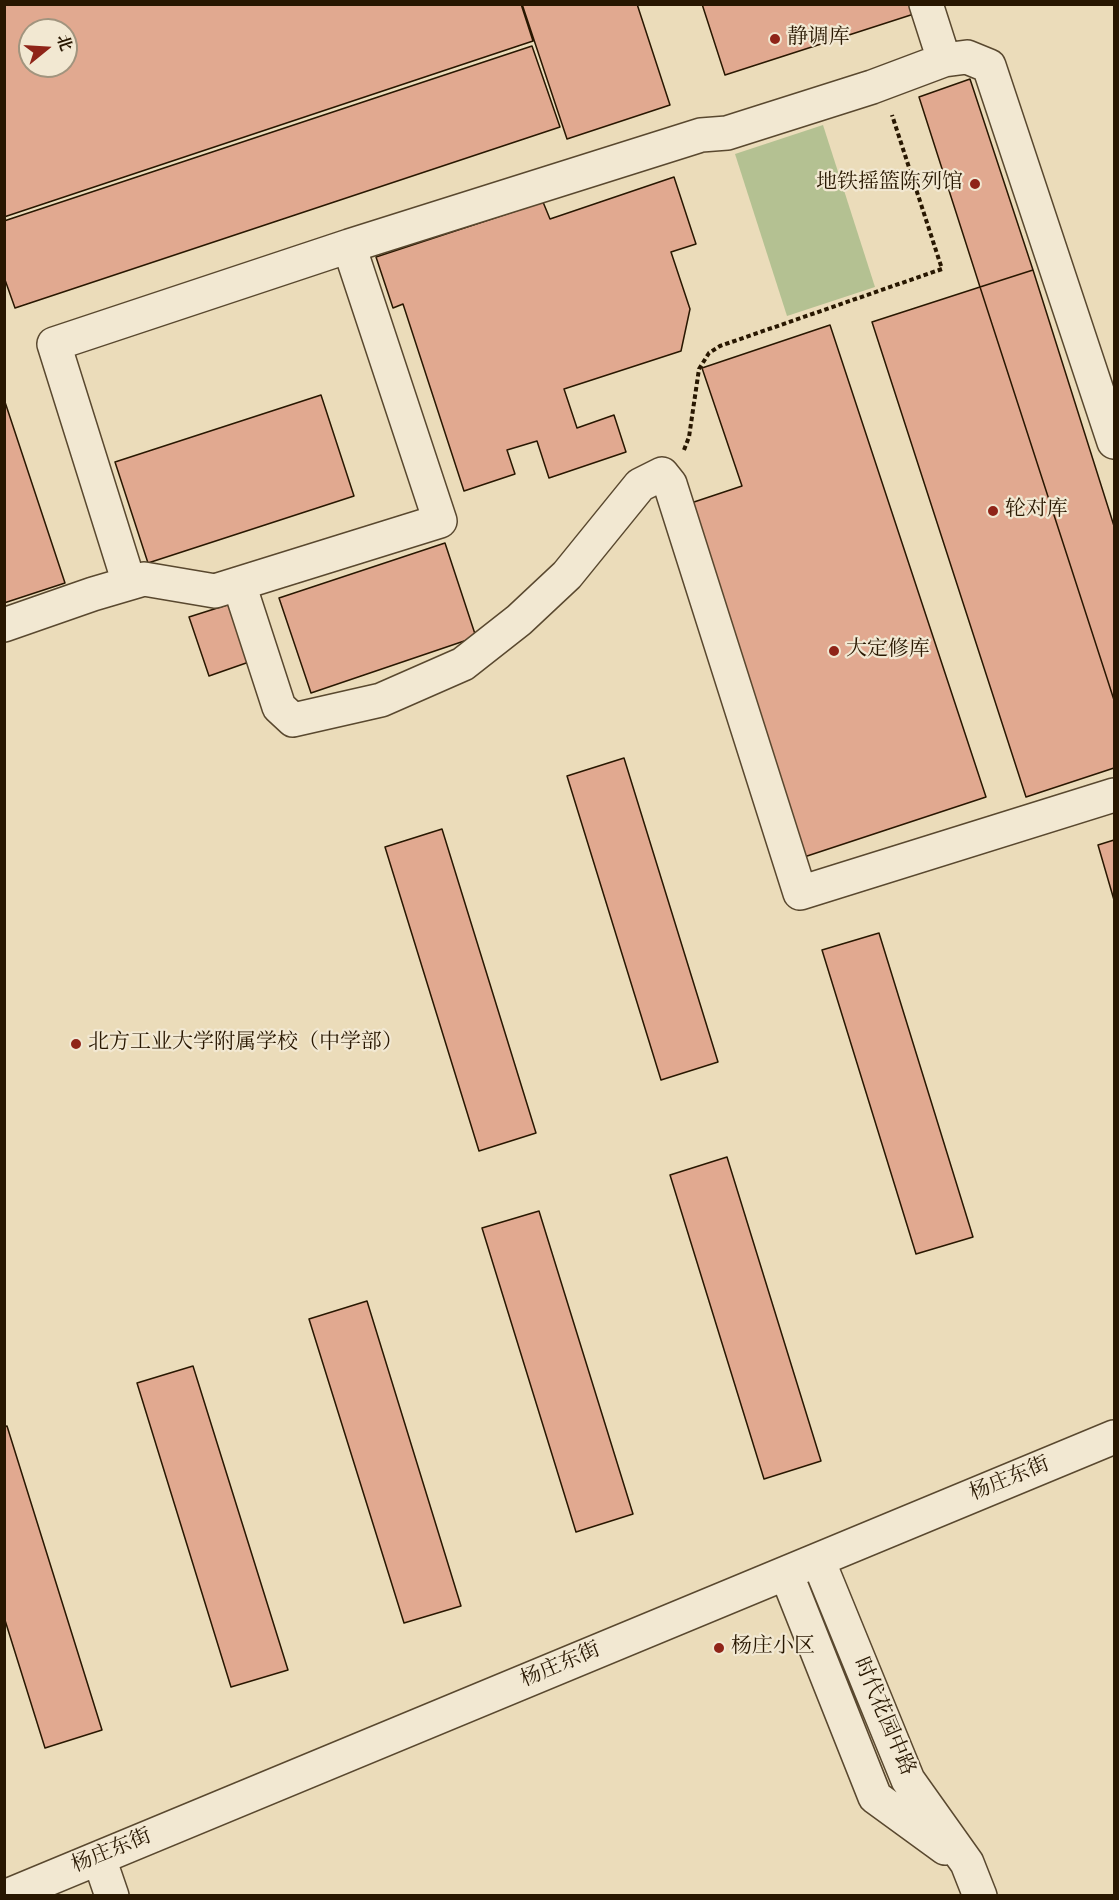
<!DOCTYPE html>
<html>
<head>
<meta charset="utf-8">
<style>
  body { margin:0 }
  #map { position:relative; width:1119px; height:1900px; overflow:hidden; background:#ebdcba; font-family:"IM FELL English","Noto Serif SC",serif }
  canvas { display:block }
  .frame { position:absolute; inset:0; border:6px solid #281701; pointer-events:none }
  .north { position:absolute; left:18px; top:18px; width:60px; height:60px; box-sizing:border-box; background:#f2e8d2; border:2px solid #a1947e; border-radius:50%; rotate:72deg; font-size:16px; font-weight:700; line-height:24px; text-align:center; color:#281701 }
  .north::after { content:''; display:block; margin:auto; width:21px; height:27px; background:#8f2418; clip-path:polygon(50% 0,100% 100%,50% 72%,0 100%) }
</style>
</head>
<body>
<div id="map">
<canvas width="1119" height="1900"></canvas>
<div class="frame"></div>
<div class="north">北</div>
</div>
<script>
const context = document.querySelector('canvas').getContext('2d');
context.lineJoin = 'round';
function fill(path, color) {
  context.fillStyle = color;
  context.fill(path, 'evenodd');
}
function poly(rows) {
  const path = new Path2D();
  for (const r of rows) {
    path.moveTo(r[0], r[1]);
    for (let i = 2; i < r.length; i += 2) path.lineTo(r[i], r[i + 1]);
  }
  return path;
}
function trace(path, color, width, dash) {
  context.strokeStyle = color;
  context.lineWidth = width;
  context.lineCap = dash ? 'butt' : 'round';
  context.setLineDash(dash || []);
  context.stroke(path);
}
function write(font, color, halo, rows, align = 'center') {
  context.font = font + ' "IM FELL English","Noto Serif SC",serif';
  context.lineWidth = 4.5;
  context.setLineDash([]);
  context.textBaseline = 'middle';
  context.strokeStyle = halo;
  context.fillStyle = color;
  for (const [text, x, y, turn = 0] of rows) {
    context.save();
    context.translate(x, y);
    context.rotate((+turn || 0) * Math.PI / 180);
    context.textAlign = isNaN(turn) ? turn : align;
    if (halo) context.strokeText(text, 0, 0);
    context.fillText(text, 0, 0);
    context.restore();
  }
}
fill(poly([
  [823,125,875,287,787,316,735,154]
]), '#b4c192');
const building = poly([
  [4,4,521,4,533,41,4,217,4,4],
  [30,30,66,30,66,66,30,66,30,30],
  [522,4,637,4,670,105,567,139,522,4],
  [702,4,914,4,917,13,725,75,702,4],
  [532,46,560,127,15,308,4,277,4,221,532,46],
  [970,79,1033,270,980,287,919,97,970,79],
  [674,177,696,244,671,252,690,309,681,351,564,389,577,428,614,415,626,452,549,478,537,441,507,450,515,474,464,491,403,304,393,308,376,257,543,202,550,219,674,177],
  [1033,270,1114,526,1114,700,980,287,1033,270],
  [980,287,1114,700,1114,768,1026,797,872,322,980,287],
  [830,325,986,797,798,859,682,506,742,486,702,368,830,325],
  [321,395,354,496,148,563,115,462,321,395],
  [4,399,65,583,4,603,4,399],
  [445,543,476,637,311,693,279,598,445,543],
  [230,604,249,662,209,676,189,617,230,604],
  [624,758,718,1062,661,1080,567,776,624,758],
  [442,829,536,1133,479,1151,385,847,442,829],
  [1114,840,1114,900,1098,845,1114,840],
  [879,933,973,1237,916,1254,822,950,879,933],
  [727,1157,821,1461,764,1479,670,1175,727,1157],
  [539,1211,633,1514,576,1532,482,1228,539,1211],
  [367,1301,461,1606,404,1623,309,1319,367,1301],
  [193,1366,288,1670,231,1687,137,1383,193,1366],
  [7,1426,102,1730,45,1748,4,1617,4,1427,7,1426]
]);
fill(building, '#e1a990');
trace(building, '#281701', 1.5);
const minor = poly([
  [926,4,944,60],
  [129,583,54,344,349,246],
  [239,584,279,707,293,720,381,700,463,664,519,620,567,575,640,485,662,474,670,484,800,893,1114,795],
  [4,625,93,594,144,579,215,591,440,521,349,246,701,135,727,133,872,87,944,60,967,57,989,66,1114,442],
  [818,1560,908,1780,967,1863,980,1896],
  [786,1573,875,1797,945,1848],
  [99,1858,112,1896],
  [7,1896,1114,1437]
]);
trace(minor, '#59482f', 36);
trace(poly([
  [684,450,689,437,699,369,709,353,720,346,942,269,892,115]
]), '#281701', 4, [4.5, 3]);
trace(minor, '#f2e8d2', 33);
for (const [x, y, r, color] of [
  [775,39,6,"#8f2418"],
  [975,184,6,"#8f2418"],
  [993,511,6,"#8f2418"],
  [834,651,6,"#8f2418"],
  [76,1044,6,"#8f2418"],
  [719,1648,6,"#8f2418"]
]) {
  const dot = new Path2D();
  dot.arc(x, y, r, 0, 2 * Math.PI);
  context.fillStyle = color;
  context.fill(dot);
  trace(dot, '#f2e8d2', 2);
}
write('21px', '#281701', '#f2e8d2', [
  ["静调库",787,39],
  ["地铁摇篮陈列馆",963,184,"right"],
  ["轮对库",1005,511],
  ["大定修库",846,651],
  ["北方工业大学附属学校（中学部）",88,1044],
  ["杨庄小区",731,1648]
], 'left');
write('21px', '#281701', '#f2e8d2', [
  ["杨庄东街",1010,1480,-22],
  ["杨庄东街",561,1666,-23],
  ["时代花园中路",883,1717,67],
  ["杨庄东街",112,1852,-22]
]);
</script>
</body>
</html>
